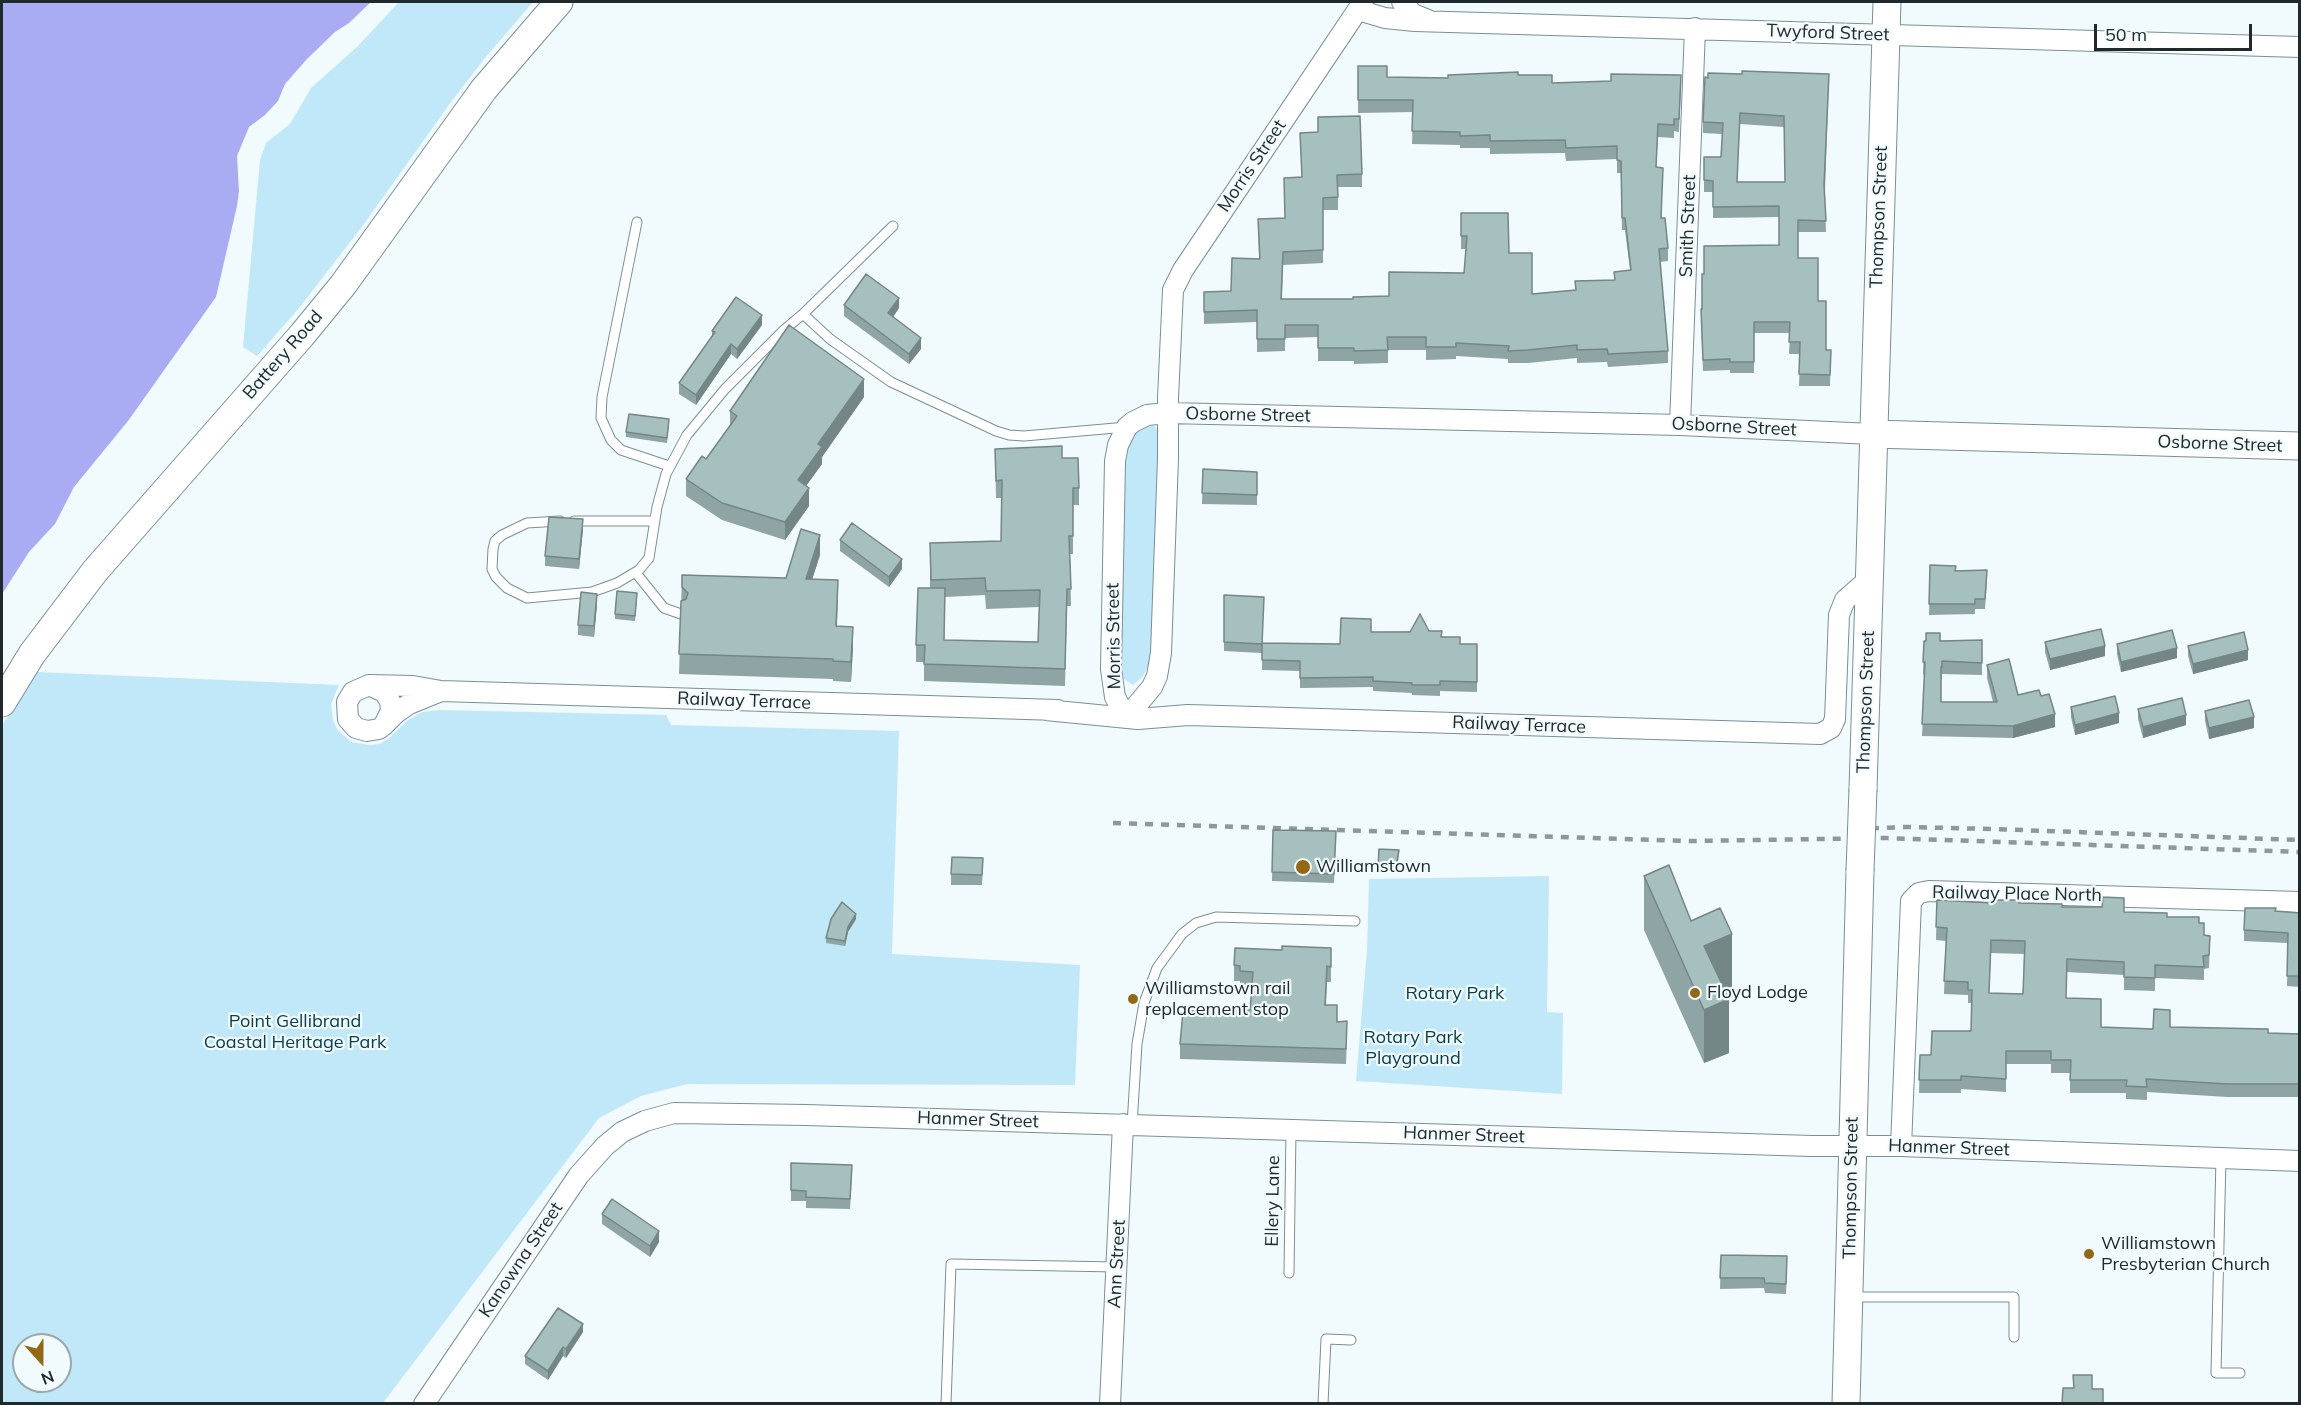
<!DOCTYPE html>
<html>
<head>
<meta charset="utf-8">
<style>
  body { margin:0 }
  #map { position:relative; width:2301px; height:1405px; overflow:hidden; background:#f1fafd; font-family:Mulish,sans-serif }
  canvas { display:block }
  .frame { position:absolute; inset:0; border:3px solid #20292c; pointer-events:none }
  .north { position:absolute; left:12px; top:1333px; width:60px; height:60px; box-sizing:border-box; background:#f1fafd; border:2px solid #9da6a9; border-radius:50%; rotate:159deg; font-size:16px; font-weight:700; line-height:24px; text-align:center; color:#20292c }
  .north::after { content:''; display:block; margin:auto; width:21px; height:27px; background:#936813; clip-path:polygon(50% 0,100% 100%,50% 72%,0 100%) }
  .scale { position:absolute; left:2094px; top:24px; width:158px; height:27px; box-sizing:border-box; border:3px solid #20292c; border-top:0; padding-left:8px; font-size:18px; line-height:21px; white-space:nowrap; color:#20292c; -webkit-text-stroke:4px #f1fafd; paint-order:stroke }
</style>
</head>
<body>
<div id="map">
<canvas width="2301" height="1405"></canvas>
<div class="frame"></div>
<div class="north">N</div>
<div class="scale">50 m</div>
</div>
<script>
const context = document.querySelector('canvas').getContext('2d');
context.lineJoin = 'round';
function fill(path, color) {
  context.fillStyle = color;
  context.fill(path, 'evenodd');
}
function poly(rows) {
  const path = new Path2D();
  for (const r of rows) {
    path.moveTo(r[0], r[1]);
    for (let i = 2; i < r.length; i += 2) path.lineTo(r[i], r[i + 1]);
  }
  return path;
}
function trace(path, color, width, dash) {
  context.strokeStyle = color;
  context.lineWidth = width;
  context.lineCap = dash ? 'butt' : 'round';
  context.setLineDash(dash || []);
  context.stroke(path);
}
function write(font, color, halo, rows, align = 'center') {
  context.font = font + ' Mulish,sans-serif';
  context.lineWidth = 4.5;
  context.setLineDash([]);
  context.textBaseline = 'middle';
  context.strokeStyle = halo;
  context.fillStyle = color;
  for (const [text, x, y, turn = 0] of rows) {
    context.save();
    context.translate(x, y);
    context.rotate((+turn || 0) * Math.PI / 180);
    context.textAlign = isNaN(turn) ? turn : align;
    if (halo) context.strokeText(text, 0, 0);
    context.fillText(text, 0, 0);
    context.restore();
  }
}
fill(poly([
  [399,2,533,2,485,58,451,102,364,224,300,307,257,356,243,347,260,160,266,143,290,124,311,88,358,46],
  [1147,425,1154,426,1160,432,1152,649,1148,666,1143,676,1133,685,1124,679,1120,672,1122,469,1128,443,1135,433],
  [37,672,339,685,331,704,333,720,337,729,351,742,370,745,379,744,387,740,408,720,422,712,439,710,666,715,671,725,899,731,892,954,1080,965,1075,1085,687,1084,641,1096,599,1118,383,1403,2,1404,2,725],
  [24,1345,60,1345,60,1381,24,1381],
  [1549,876,1547,1012,1563,1013,1562,1094,1356,1081,1367,950,1369,879]
]), '#c1e8f8');
fill(poly([
  [2,2,371,2,349,23,335,32,307,59,285,84,278,101,265,115,249,127,237,156,239,191,237,206,216,297,128,421,74,487,55,524,29,552,2,594]
]), '#a9acf2');
const lane = poly([
  [637,222,602,397,601,418,611,440,621,450,669,466],
  [803,314,893,226],
  [560,521,527,523,502,535,495,541,493,549,492,569,496,577,507,588,527,598,592,592,617,583,639,570,649,558,657,507,666,474,687,435,725,389,784,330,803,314,830,339,891,382,996,431,1009,435,1024,436,1127,427],
  [574,521,654,521],
  [636,573,664,608,681,614],
  [1132,1125,1137,1044,1144,1003,1157,968,1182,934,1196,923,1216,917,1355,921],
  [2221,1158,2216,1373,2240,1373],
  [1289,1273,1291,1130],
  [1851,1297,2014,1297,2014,1337],
  [946,1404,951,1264,1117,1267],
  [1323,1404,1326,1339,1351,1340]
]);
const street = poly([
  [1363,2,1183,270,1173,290,1168,398,1168,458,1161,653,1157,676,1152,687,1126,718,1115,697,1111,669,1115,461,1118,445,1127,427,1133,422,1147,415,1168,413,1680,425,1872,434],
  [1402,2,1413,14,1428,20],
  [1358,10,1385,18,1415,21,2300,47],
  [1680,425,1695,28],
  [369,685,413,686,441,691,1058,710],
  [1046,710,1138,719,1188,715,1820,734,1831,728,1835,719,1839,615,1845,600,1868,580],
  [384,725,391,711,390,701,384,692,369,685,353,692,347,702,348,719,356,728,367,731,379,729,384,725,396,713,409,704,441,691],
  [1901,1146,1911,901,1919,893,1929,891,2300,902],
  [424,1404,579,1175,605,1146,622,1132,645,1121,674,1113,806,1115,1812,1146,1901,1146,2300,1161],
  [1110,1404,1123,1124]
]);
const secondary = poly([
  [1872,434,2300,446],
  [2,703,32,654,95,571,302,335,343,285,484,89,559,2],
  [1863,789,1887,2],
  [1846,1404,1860,871]
]);
trace(lane, '#798f97', 11);
trace(street, '#798f97', 22);
trace(secondary, '#798f97', 29);
trace(lane, '#fff', 9);
trace(street, '#fff', 20);
trace(secondary, '#fff', 27);
trace(poly([
  [1113,823,1690,841,1885,838,2300,852],
  [1855,829,1906,827,1992,829,2300,840]
]), '#8e979a', 4.5, [8, 8]);
const secondaryBridge = poly([
  [1860,871,1863,789]
]);
trace(secondaryBridge, '#798f97', 29, []);
trace(secondaryBridge, '#fff', 27);
fill(poly([
  [1358,66,1387,77,1448,78,1518,75,1552,83,1681,87,1679,132,1674,131,1674,138,1658,137,1656,167,1662,218,1668,248,1668,261,1660,262,1668,351,1668,363,1608,367,1607,362,1577,363,1577,358,1528,363,1508,363,1508,359,1456,356,1456,359,1426,360,1426,350,1388,350,1388,363,1354,364,1354,361,1318,361,1318,337,1285,338,1285,351,1257,352,1257,322,1204,324,1204,292,1231,291,1259,259,1258,219,1285,218,1301,177,1318,132,1318,117,1362,174,1362,187,1338,187,1338,210,1323,210,1323,263,1283,265,1282,299,1353,299,1389,296,1464,273,1466,249,1461,249,1461,213,1509,253,1532,294,1575,290,1614,280,1614,272,1630,270,1625,230,1622,230,1621,173,1617,173,1617,159,1566,161,1565,153,1490,154,1490,148,1460,148,1460,145,1412,144,1413,112,1358,113],
  [1742,74,1829,74,1825,191,1826,232,1798,232,1798,258,1818,301,1826,350,1831,350,1830,386,1799,386,1800,354,1789,354,1790,333,1754,333,1754,373,1730,373,1730,370,1703,371,1701,320,1702,309,1704,274,1779,245,1779,217,1713,218,1713,192,1704,192,1704,157,1721,157,1722,134,1703,133,1703,122],
  [1740,124,1784,127,1785,182,1737,182],
  [844,305,899,308,893,317,921,349,909,364,844,316],
  [762,325,737,359,731,354,696,405,679,394,679,383,712,336,712,331],
  [864,397,822,457,822,464,806,486,809,506,785,540,722,520,686,496,686,479,706,459,730,427,730,411],
  [669,424,667,443,626,437,626,432],
  [995,449,1062,458,1079,488,1079,505,1073,505,1073,554,1070,554,1071,606,1067,606,1065,686,924,681,924,662,916,662,916,645,930,588,930,543,1001,541,1001,498,996,498],
  [985,595,986,609,1039,607,1038,642,944,640,945,597],
  [1203,469,1257,472,1257,505,1202,504],
  [583,529,579,569,545,566,545,556],
  [840,540,902,569,889,587,840,551],
  [820,555,812,579,838,600,837,626,853,647,851,682,833,681,833,679,679,674,682,575,786,578],
  [1930,565,1987,581,1985,609,1975,609,1975,614,1929,615],
  [1224,595,1263,643,1340,644,1371,632,1429,631,1460,644,1477,644,1477,692,1440,691,1440,696,1412,695,1412,693,1373,691,1373,687,1300,688,1300,671,1262,670,1262,653,1224,651],
  [637,598,635,621,615,619,615,614],
  [597,604,594,637,578,635,578,625],
  [1982,640,1982,675,1942,674,1942,679,1941,679,1941,702,1993,702,1987,678,1987,665,2018,695,2041,696,2055,727,2013,738,1922,736,1925,675,1923,674,1924,641],
  [2045,642,2105,656,2050,670,2045,652],
  [2117,644,2177,658,2121,672,2117,654],
  [2188,646,2248,660,2193,674,2188,656],
  [2071,707,2119,723,2075,735,2071,717],
  [2138,709,2186,725,2143,738,2138,719],
  [2205,711,2254,728,2209,739,2205,721],
  [1273,830,1336,831,1334,883,1272,881],
  [1379,849,1399,855,1396,872,1378,871],
  [983,868,982,885,951,885,951,874],
  [1644,876,1691,921,1732,987,1724,990,1729,1053,1704,1063,1644,930],
  [1937,900,2019,903,2167,917,2199,923,2204,935,2210,936,2209,968,2204,969,2204,980,2155,978,2155,991,2124,990,2124,975,2067,972,2066,998,2101,1027,2153,1029,2170,1027,2268,1033,2300,1034,2300,1097,2227,1097,2147,1092,2147,1100,2126,1099,2126,1093,2070,1093,2070,1073,2051,1073,2051,1064,2006,1064,2006,1092,1961,1089,1961,1093,1919,1093,1920,1055,1931,1055,1971,1031,1971,1003,1968,1003,1968,995,1944,994,1946,941,1936,940],
  [1991,953,2024,954,2023,994,1989,993],
  [2275,911,2300,913,2300,987,2287,986,2288,943,2244,941,2244,930],
  [856,919,848,932,845,946,826,943,826,938],
  [1331,948,1331,982,1327,982,1326,1005,1347,1037,1346,1064,1180,1059,1180,1044,1250,1010,1252,987,1240,986,1240,981,1234,981,1234,965,1282,950],
  [791,1163,852,1175,850,1209,806,1208,806,1201,791,1201],
  [602,1214,659,1242,650,1257,602,1224],
  [1721,1255,1787,1267,1786,1294,1765,1293,1764,1288,1720,1289],
  [583,1332,566,1358,563,1356,548,1380,525,1364,525,1356]
]), '#8fa4a4');
fill(poly([
  [899,298,899,308,888,324,888,313],
  [762,315,762,325,737,359,737,349],
  [921,338,921,349,909,364,909,354],
  [731,344,731,354,696,405,696,395],
  [864,379,864,397,822,457,822,464,798,497,798,480,818,444],
  [809,488,809,506,785,540,785,522],
  [583,519,583,529,579,569,579,559],
  [820,535,820,555,806,599,806,579],
  [902,559,902,569,889,587,889,577],
  [597,594,597,604,594,637,594,626],
  [853,627,853,647,851,682,851,662],
  [2105,646,2105,656,2050,670,2050,659],
  [2177,648,2177,658,2121,672,2121,662],
  [2248,650,2248,660,2193,674,2193,664],
  [2119,713,2119,723,2075,735,2075,725],
  [2055,714,2055,727,2013,738,2013,726],
  [2186,715,2186,725,2143,738,2143,727],
  [2254,717,2254,728,2209,739,2209,728],
  [856,914,856,919,848,932,845,946,845,941,848,927],
  [1732,934,1732,987,1704,999,1704,946],
  [1729,999,1729,1053,1704,1063,1704,1010],
  [659,1231,659,1242,650,1257,650,1246],
  [583,1324,583,1332,566,1358,566,1349],
  [563,1347,563,1356,548,1380,548,1371]
]), '#748686');
const building = poly([
  [1358,66,1387,66,1387,77,1448,78,1448,75,1518,72,1518,75,1552,75,1552,83,1611,81,1611,74,1681,75,1679,119,1674,119,1674,125,1658,124,1656,167,1663,168,1661,218,1665,218,1668,248,1659,249,1668,351,1608,354,1607,349,1577,350,1577,345,1528,350,1508,351,1509,346,1456,343,1456,347,1426,347,1426,337,1387,337,1388,350,1354,351,1354,348,1318,348,1318,325,1285,325,1285,339,1257,339,1257,310,1204,312,1204,292,1231,291,1232,258,1260,259,1258,219,1285,218,1284,178,1302,177,1300,133,1318,132,1318,117,1360,116,1362,174,1337,175,1338,197,1323,198,1323,250,1283,252,1281,299,1353,299,1353,297,1389,296,1389,272,1464,273,1467,236,1461,236,1461,213,1508,213,1509,253,1532,253,1532,294,1576,290,1575,281,1615,280,1614,272,1631,270,1625,218,1622,218,1621,161,1617,160,1617,146,1566,148,1565,140,1490,141,1490,135,1460,136,1460,132,1412,131,1413,100,1358,100,1358,66],
  [1742,71,1829,74,1824,185,1826,221,1798,220,1798,258,1818,258,1818,301,1826,301,1826,350,1831,350,1830,375,1799,374,1800,342,1789,342,1790,322,1754,322,1754,362,1730,362,1730,359,1703,360,1701,309,1702,309,1702,274,1704,274,1704,246,1779,245,1779,206,1713,207,1713,181,1704,180,1704,157,1721,157,1723,123,1703,122,1705,77,1708,78,1708,73,1742,74,1742,71],
  [1740,113,1784,116,1785,182,1737,182,1740,113],
  [866,274,899,298,888,313,921,338,909,354,844,305,866,274],
  [736,297,762,315,737,349,731,344,696,395,679,383,715,332,712,331,736,297],
  [789,325,864,379,818,444,822,447,798,480,809,488,785,522,722,503,686,479,702,456,706,459,737,416,730,411,789,325],
  [629,414,669,419,667,438,626,432,629,414],
  [1062,446,1062,458,1078,458,1079,488,1073,488,1073,536,1069,536,1071,589,1067,589,1065,669,924,664,925,645,916,645,918,588,945,588,944,640,1038,642,1040,590,986,591,985,578,931,580,930,543,1001,541,1002,480,996,481,995,449,1062,446],
  [1203,469,1257,472,1257,495,1202,493,1203,469],
  [549,517,583,519,579,559,545,556,549,517],
  [852,523,902,559,889,577,840,540,852,523],
  [801,529,820,535,806,579,838,580,836,626,853,627,851,662,833,661,833,659,679,654,681,601,686,599,688,593,682,587,682,575,786,578,801,529],
  [1930,565,1956,566,1955,571,1987,570,1985,599,1975,599,1975,604,1929,604,1930,565],
  [617,591,637,593,635,616,615,614,617,591],
  [581,592,597,594,594,626,578,625,581,592],
  [1224,595,1264,597,1262,644,1224,642,1224,595],
  [1420,614,1429,631,1442,631,1441,637,1460,637,1460,644,1477,644,1477,682,1440,681,1440,685,1412,685,1412,683,1373,681,1373,677,1300,678,1300,661,1262,660,1262,643,1340,644,1341,618,1371,619,1371,632,1410,632,1420,614],
  [2101,629,2105,646,2050,659,2045,642,2101,629],
  [2172,630,2177,648,2121,662,2117,644,2172,630],
  [2244,632,2248,650,2193,664,2188,646,2244,632],
  [1926,633,1940,633,1940,641,1982,640,1982,663,1942,661,1942,667,1941,667,1941,702,1997,702,1987,665,2009,659,2018,695,2039,690,2041,696,2049,694,2055,714,2013,726,1922,724,1925,662,1923,662,1924,641,1926,641,1926,633],
  [2115,696,2119,713,2075,725,2071,707,2115,696],
  [2182,698,2186,715,2143,727,2138,709,2182,698],
  [2249,700,2254,717,2209,728,2205,711,2249,700],
  [1273,830,1336,831,1334,874,1272,872,1273,830],
  [1379,849,1399,850,1396,867,1378,866,1379,849],
  [952,857,983,858,982,875,951,874,952,857],
  [1669,865,1691,921,1720,908,1732,934,1704,946,1729,999,1704,1010,1644,876,1669,865],
  [2103,897,2124,898,2124,912,2167,913,2167,917,2199,917,2199,923,2204,923,2204,935,2210,936,2209,955,2203,956,2204,967,2155,965,2155,978,2124,977,2124,962,2067,959,2066,998,2101,999,2101,1027,2153,1029,2154,1009,2170,1010,2170,1027,2268,1029,2268,1033,2300,1034,2300,1084,2227,1084,2146,1079,2147,1087,2126,1086,2127,1080,2070,1080,2071,1060,2051,1060,2051,1051,2006,1051,2006,1079,1961,1076,1961,1080,1919,1080,1920,1055,1931,1055,1932,1031,1971,1031,1972,990,1968,990,1968,982,1944,981,1947,928,1936,927,1937,900,1993,903,1993,900,2019,900,2019,903,2062,904,2062,907,2102,907,2103,897],
  [1991,940,2025,941,2023,994,1989,993,1991,940],
  [842,902,856,914,848,927,845,941,826,938,831,919,842,902],
  [2245,908,2276,908,2275,911,2300,913,2300,976,2287,976,2288,933,2244,930,2245,908],
  [1282,946,1331,948,1331,967,1327,966,1325,1005,1337,1005,1337,1022,1347,1021,1346,1049,1180,1044,1183,1011,1250,1010,1253,972,1240,971,1240,966,1234,965,1235,948,1282,950,1282,946],
  [791,1163,852,1165,850,1199,806,1197,806,1191,791,1190,791,1163],
  [612,1199,659,1231,650,1246,602,1214,612,1199],
  [1721,1255,1787,1256,1786,1284,1765,1283,1764,1278,1720,1278,1721,1255],
  [558,1308,583,1324,566,1349,563,1347,548,1371,525,1356,558,1308],
  [2073,1375,2092,1375,2092,1389,2103,1389,2103,1404,2062,1404,2063,1388,2074,1388,2073,1375]
]);
fill(building, '#a6bfbf');
trace(building, '#748686', 1.5);
for (const [x, y, r, color] of [
  [1303,867,8,"#936813"],
  [1695,993,6,"#936813"],
  [1133,999,6,"#936813"],
  [2089,1254,6,"#936813"]
]) {
  const dot = new Path2D();
  dot.arc(x, y, r, 0, 2 * Math.PI);
  context.fillStyle = color;
  context.fill(dot);
  trace(dot, '#f1fafd', 2);
}
write('18px', '#20292c', '#f1fafd', [
  ["Twyford Street",1828,33,2],
  ["Morris Street",1252,166,-56],
  ["Thompson Street",1879,217,-88],
  ["Smith Street",1688,226,-88],
  ["Battery Road",283,355,-49],
  ["Osborne Street",1248,415,1],
  ["Osborne Street",1734,427,3],
  ["Osborne Street",2220,444,2],
  ["Morris Street",1114,636,-91],
  ["Railway Terrace",744,701,2],
  ["Thompson Street",1866,702,-88],
  ["Railway Terrace",1519,725,2],
  ["Railway Place North",2017,894,1],
  ["Hanmer Street",978,1120,2],
  ["Hanmer Street",1464,1135,2],
  ["Hanmer Street",1949,1148,2],
  ["Thompson Street",1851,1188,-89],
  ["Ellery Lane",1273,1201,-89],
  ["Kanowna Street",521,1260,-56],
  ["Ann Street",1117,1264,-87]
]);
write('18px', '#20292c', '#f1fafd', [
  ["Williamstown",1316,867],
  ["Williamstown rail",1145,989],
  ["replacement stop",1145,1010],
  ["Floyd Lodge",1707,993],
  ["Williamstown",2101,1244],
  ["Presbyterian Church",2101,1265]
], 'left');
write('18px', '#064051', '#f1fafd', [
  ["Rotary Park",1455,994],
  ["Point Gellibrand",295,1022],
  ["Coastal Heritage Park",295,1043],
  ["Rotary Park",1413,1038],
  ["Playground",1413,1059]
]);
</script>
</body>
</html>
